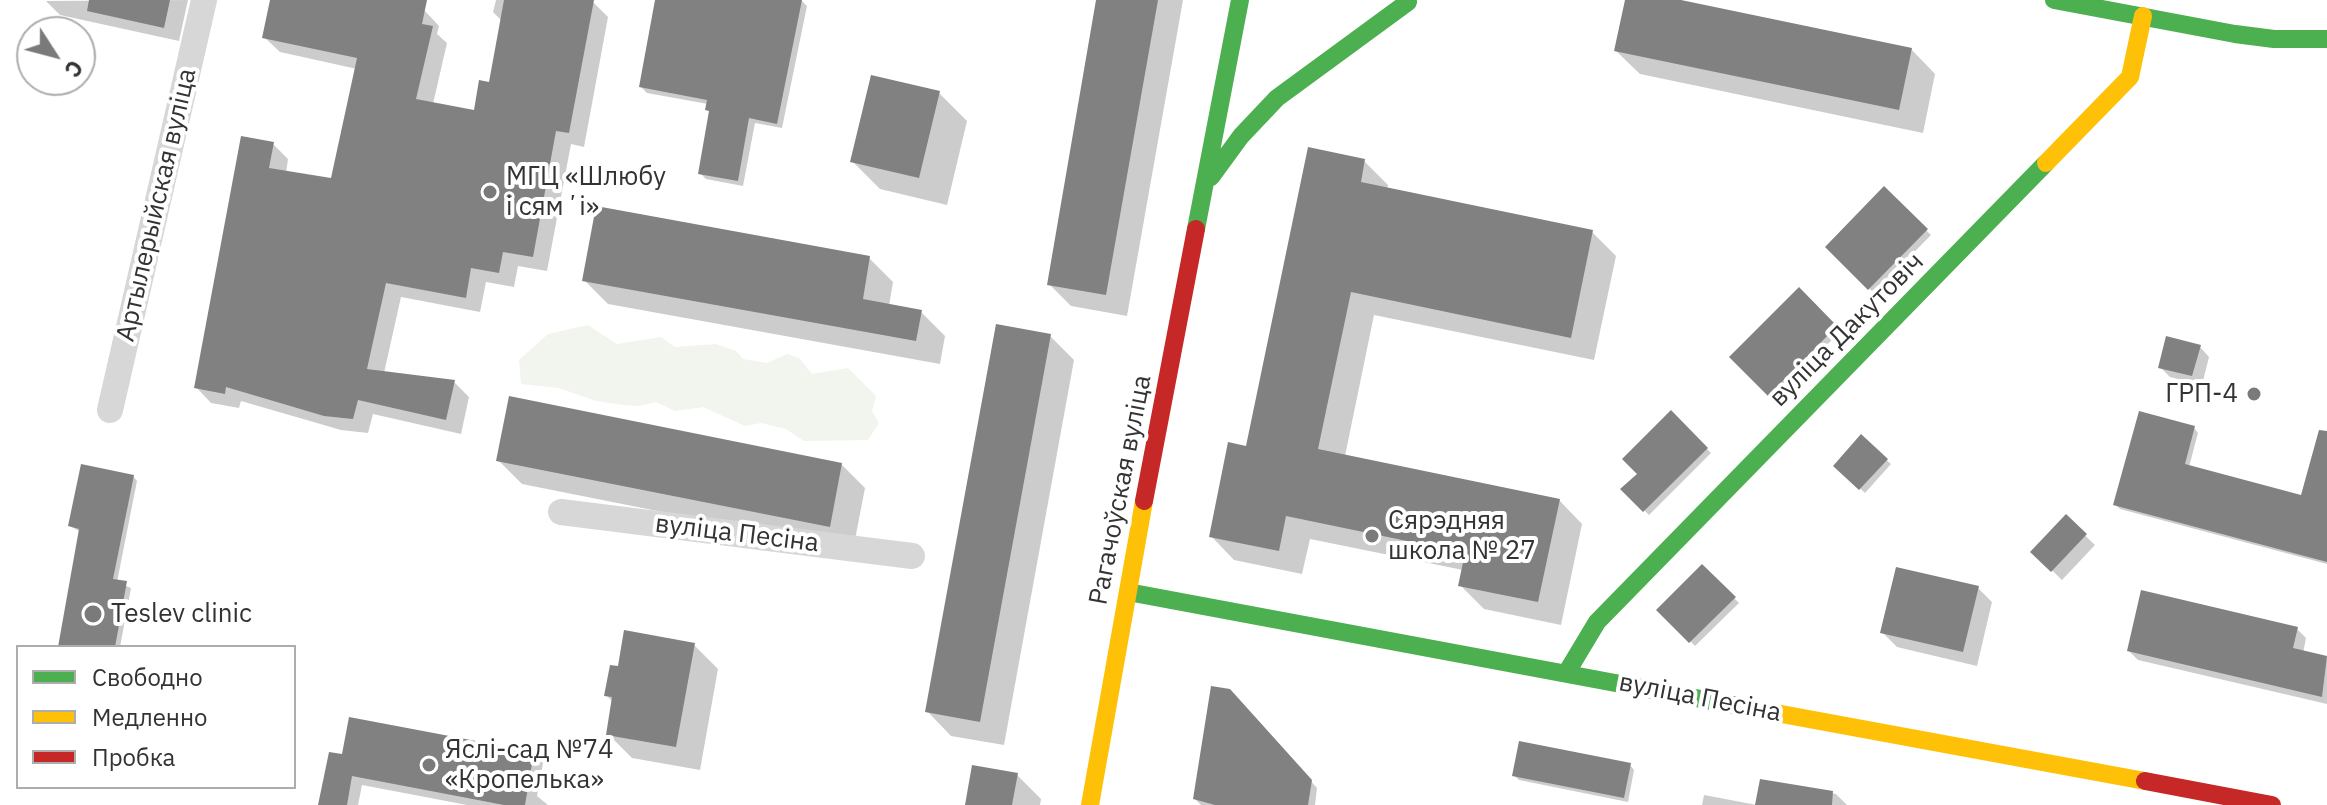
<!DOCTYPE html>
<html>
<head>
<meta charset="utf-8">
<style>
  body { margin:0 }
  #map { position:relative; width:2327px; height:805px; overflow:hidden; background:#fff; font-family:"IBM Plex Sans",sans-serif }
  canvas { display:block }
  .legend { position:absolute; left:16px; top:645px; width:280px; height:144px; box-sizing:border-box; background:#fff; border:2px solid #adadad; margin:0; padding:10px 14px; list-style:none; font-size:24px; color:#333 }
  .legend li { display:flex; align-items:center; gap:16px; height:40px }
  .legend b { width:40px; border:2px solid #adadad }
  .north { position:absolute; left:16px; top:16px; width:80px; height:80px; box-sizing:border-box; background:#fff; border:2px solid #adadad; border-radius:50%; rotate:126deg; font-size:22px; font-weight:700; line-height:32px; text-align:center; color:#333 }
  .north::after { content:''; display:block; margin:auto; width:28px; height:36px; background:#7a7a7a; clip-path:polygon(50% 0,100% 100%,50% 72%,0 100%) }
</style>
</head>
<body>
<div id="map">
<canvas width="2327" height="805"></canvas>
<ul class="legend">
<li><b style="height:10px;background:#4caf50"></b>Свободно</li>
<li><b style="height:10px;background:#ffc107"></b>Медленно</li>
<li><b style="height:10px;background:#c62828"></b>Пробка</li>
</ul>
<div class="north">С</div>
</div>
<script>
const context = document.querySelector('canvas').getContext('2d');
context.lineJoin = 'round';
function fill(path, color) {
  context.fillStyle = color;
  context.fill(path, 'evenodd');
}
function poly(rows) {
  const path = new Path2D();
  for (const r of rows) {
    path.moveTo(r[0], r[1]);
    for (let i = 2; i < r.length; i += 2) path.lineTo(r[i], r[i + 1]);
  }
  return path;
}
function trace(path, color, width, dash) {
  context.strokeStyle = color;
  context.lineWidth = width;
  context.lineCap = dash ? 'butt' : 'round';
  context.setLineDash(dash || []);
  context.stroke(path);
}
function write(font, color, halo, rows, align = 'center') {
  context.font = font + ' "IBM Plex Sans",sans-serif';
  context.lineWidth = 8;
  context.setLineDash([]);
  context.textBaseline = 'middle';
  context.strokeStyle = halo;
  context.fillStyle = color;
  for (const [text, x, y, turn = 0] of rows) {
    context.save();
    context.translate(x, y);
    context.rotate((+turn || 0) * Math.PI / 180);
    context.textAlign = isNaN(turn) ? turn : align;
    if (halo) context.strokeText(text, 0, 0);
    context.fillText(text, 0, 0);
    context.restore();
  }
}
fill(poly([
  [588,325,617,344,661,337,675,347,716,344,736,351,743,359,767,363,787,354,799,358,812,374,848,368,876,396,872,411,879,423,868,440,804,441,786,429,761,423,745,426,703,407,675,411,656,402,639,406,623,405,596,401,559,388,521,384,519,360,548,334]
]), '#f1f5ed');
fill(poly([
  [188,0,179,41,60,15,46,1],
  [273,0,372,0,424,10,439,26,437,34,447,43,433,104,475,112,491,84,502,21,493,12,496,0,584,0,593,2,608,17,584,147,571,144,547,271,518,266,514,287,486,282,480,312,401,297,384,373,454,382,469,397,461,434,373,414,368,433,341,430,241,401,239,408,211,403,196,387,273,144,288,159,286,173,332,181,357,69,280,52,264,37],
  [658,0,801,0,807,6,782,128,755,123,743,186,706,179,700,173,711,113,708,104,647,93,641,87],
  [1098,0,1183,0,1127,316,1071,306,1049,284],
  [1627,0,1671,0,1912,50,1935,74,1923,133,1640,74,1616,51],
  [939,93,967,121,947,205,880,189,852,161],
  [1364,161,1388,185,1387,190,1592,232,1616,256,1594,360,1374,315,1345,456,1559,500,1582,524,1561,625,1484,609,1460,585,1463,570,1310,539,1302,574,1234,560,1211,536],
  [1884,189,1931,235,1874,293,1827,247],
  [869,258,893,282,889,306,921,312,945,336,940,364,608,304,584,280],
  [1799,290,1840,332,1773,398,1732,357],
  [1050,336,1074,360,1004,745,951,736,928,712],
  [2200,347,2209,357,2202,385,2170,377,2160,367],
  [1671,413,1711,453,1649,515,1623,489,1639,474],
  [2194,428,2198,433,2189,467,2303,497,2327,466,2327,564,2120,509,2115,504],
  [1861,437,1891,464,1865,493,1836,466],
  [498,460,841,464,865,488,853,550,522,484],
  [133,476,137,481,117,582,131,588,120,647,60,647,81,532,70,526],
  [2066,517,2095,545,2062,580,2033,552],
  [1702,566,1739,603,1695,646,1659,610],
  [1978,588,1992,602,1977,666,1897,647,1883,633],
  [2297,629,2306,638,2303,653,2327,658,2327,704,2138,660,2129,651],
  [694,645,718,669,700,770,632,758,608,734,614,703,606,695,619,668],
  [1236,697,1317,788,1315,805,1201,805,1195,799],
  [533,753,543,763,537,796,548,805,467,805,362,785,358,805,324,805,343,756],
  [1630,765,1634,770,1628,802,1519,780,1514,775],
  [1017,775,1041,799,1040,805,967,805],
  [1762,781,1836,794,1847,805,1702,805,1704,795,1757,805]
]), '#0003');
fill(poly([
  [89,0,170,0,164,28,87,11],
  [270,0,427,0,422,24,433,26,416,99,474,110,479,80,489,82,504,0,594,0,569,133,556,131,533,257,503,252,499,273,471,268,466,298,386,283,367,369,455,380,446,420,358,400,353,419,324,416,226,387,225,394,194,388,241,136,274,142,269,168,331,178,357,58,262,38],
  [655,0,802,0,777,124,749,118,738,181,698,174,709,111,705,110,707,100,639,87],
  [1096,0,1158,0,1106,295,1047,285],
  [1625,0,1681,0,1912,48,1899,110,1614,51],
  [871,75,940,91,919,178,850,162],
  [1308,147,1365,159,1361,182,1593,230,1571,338,1351,292,1318,449,1560,499,1538,602,1458,586,1465,553,1286,516,1279,551,1209,537,1228,442,1246,446],
  [1884,186,1928,229,1868,290,1825,247],
  [596,206,870,256,863,299,922,310,916,341,582,281],
  [1799,287,1837,326,1768,396,1729,357],
  [996,324,1051,334,980,722,925,712],
  [2166,336,2201,345,2192,376,2158,368],
  [509,396,842,463,830,527,496,461],
  [1671,410,1708,448,1643,512,1620,489,1637,474,1622,459],
  [2139,411,2195,426,2185,464,2301,495,2319,430,2327,431,2327,562,2113,505],
  [1861,434,1888,459,1859,490,1833,466],
  [81,464,134,475,113,579,127,581,115,647,58,647,79,529,68,526],
  [2066,514,2087,534,2051,572,2030,552],
  [1702,564,1736,597,1689,643,1656,610],
  [1896,567,1979,586,1963,652,1880,633],
  [2141,590,2298,627,2293,648,2327,656,2322,697,2127,651],
  [624,630,695,643,676,747,606,735,612,697,604,696,610,665,618,666],
  [1211,686,1230,689,1312,780,1308,805,1215,805,1193,799],
  [349,717,534,752,525,805,504,805,352,776,347,805,318,805,329,752,342,754],
  [1519,741,1631,763,1624,798,1512,776],
  [972,765,1018,773,1012,805,965,805],
  [1760,779,1833,791,1832,805,1755,805]
]), '#818181');
trace(poly([
  [110,410,204,0],
  [561,512,912,556]
]), '#d7d7d7', 26);
trace(poly([
  [2054,0,2235,34,2274,39,2327,39],
  [1211,177,1241,136,1277,98,1408,2],
  [1196,229,1240,0],
  [1128,592,1776,713],
  [1567,672,1597,622,2046,163]
]), '#4caf50', 18);
trace(poly([
  [2046,163,2130,77,2143,16],
  [1776,713,2145,781],
  [1090,805,1144,501]
]), '#ffc107', 18);
trace(poly([
  [1144,501,1196,229],
  [2145,781,2272,805]
]), '#c62828', 18);
for (const [x, y, r, color] of [
  [490,192,8,"#7a7a7a"],
  [2254,394,8,"#7a7a7a"],
  [1372,536,8,"#7a7a7a"],
  [93,614,10,"#7a7a7a"],
  [429,765,8,"#7a7a7a"]
]) {
  const dot = new Path2D();
  dot.arc(x, y, r, 0, 2 * Math.PI);
  context.fillStyle = color;
  context.fill(dot);
  trace(dot, '#fff', 3);
}
write('26px', '#333', '#fff', [
  ["МГЦ «Шлюбу",506,177],
  ["і сямʼі»",506,207],
  ["ГРП-4",2238,394,"right"],
  ["Сярэдняя",1388,521],
  ["школа № 27",1388,551],
  ["Teslev clinic",111,614],
  ["Яслі-сад №74",445,750],
  ["«Кропелька»",445,780]
], 'left');
write('26px', '#333', '#fff', [
  ["Артылерыйская вуліца",157,205,-77],
  ["вуліца Дакутовіч",1847,330,-45],
  ["Рагачоўская вуліца",1121,490,-79],
  ["вуліца Песіна",737,534,7],
  ["вуліца Песіна",1700,698,11]
]);
</script>
</body>
</html>
